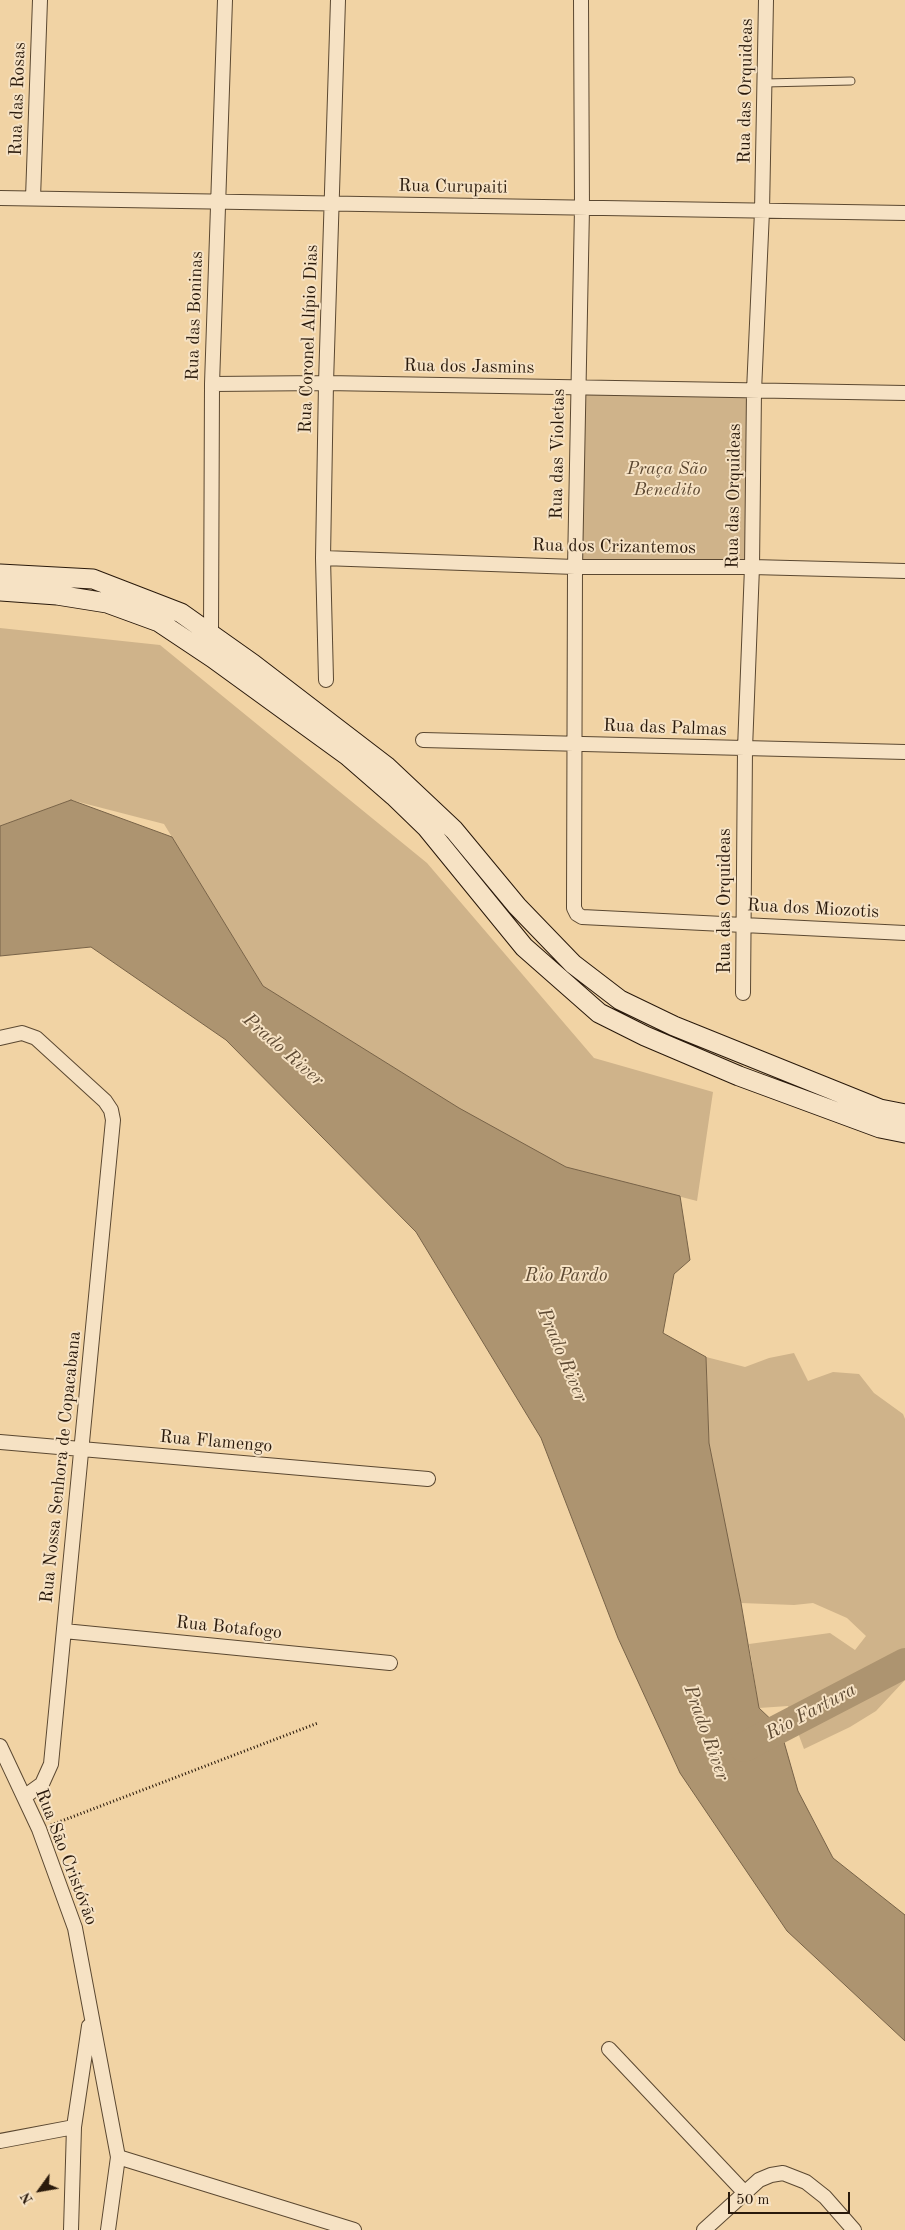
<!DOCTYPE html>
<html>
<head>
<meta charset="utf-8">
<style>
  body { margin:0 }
  #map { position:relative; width:905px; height:2230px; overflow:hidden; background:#f1d3a4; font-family:"Old Standard TT",serif }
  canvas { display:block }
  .north { position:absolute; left:15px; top:2165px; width:50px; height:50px; -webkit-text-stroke:4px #f6e2c4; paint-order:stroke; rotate:238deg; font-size:14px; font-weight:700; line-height:20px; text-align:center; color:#29190b }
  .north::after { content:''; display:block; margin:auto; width:18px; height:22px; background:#29190b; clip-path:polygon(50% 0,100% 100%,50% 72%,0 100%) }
  .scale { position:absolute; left:728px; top:2192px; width:122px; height:22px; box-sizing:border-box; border:2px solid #29190b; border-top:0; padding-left:6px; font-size:15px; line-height:18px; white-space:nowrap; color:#29190b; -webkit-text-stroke:4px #f6e2c4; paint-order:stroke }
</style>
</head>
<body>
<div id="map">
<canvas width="905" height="2230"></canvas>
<div class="north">N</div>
<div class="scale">50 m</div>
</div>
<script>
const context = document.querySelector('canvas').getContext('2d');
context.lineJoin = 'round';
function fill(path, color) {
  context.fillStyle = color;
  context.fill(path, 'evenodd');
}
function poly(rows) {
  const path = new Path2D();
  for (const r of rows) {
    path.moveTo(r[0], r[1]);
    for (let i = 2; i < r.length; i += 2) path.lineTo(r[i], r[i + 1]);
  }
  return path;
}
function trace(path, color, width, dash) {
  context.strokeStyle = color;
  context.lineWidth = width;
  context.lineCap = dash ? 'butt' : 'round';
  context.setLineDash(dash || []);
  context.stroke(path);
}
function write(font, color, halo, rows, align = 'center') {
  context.font = font + ' "Old Standard TT",serif';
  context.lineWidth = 4;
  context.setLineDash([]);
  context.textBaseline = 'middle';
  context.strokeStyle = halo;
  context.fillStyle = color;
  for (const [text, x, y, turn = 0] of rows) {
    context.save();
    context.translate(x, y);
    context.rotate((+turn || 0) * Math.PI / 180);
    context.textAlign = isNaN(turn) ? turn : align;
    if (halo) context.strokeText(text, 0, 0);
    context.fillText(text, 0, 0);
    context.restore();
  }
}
fill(poly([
  [578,388,754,395,757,567,575,567],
  [0,628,160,645,427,863,594,1058,713,1092,697,1201,545,1162,263,986,164,824,71,800,0,826],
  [794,1353,808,1381,833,1372,859,1374,874,1393,903,1414,905,1419,905,1680,876,1711,850,1727,804,1749,788,1706,759,1708,749,1644,830,1633,855,1650,866,1636,847,1618,813,1603,794,1605,741,1603,716,1491,709,1443,706,1357,745,1367,769,1358]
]), '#cfb38a');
const water = poly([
  [71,800,172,837,263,986,459,1108,566,1167,680,1196,690,1260,674,1274,663,1333,706,1357,709,1443,741,1603,759,1708,780,1728,798,1791,833,1858,905,1915,905,2041,787,1931,680,1773,618,1638,541,1438,416,1232,226,1040,91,947,0,956,0,826,71,800]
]);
fill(water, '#ad9470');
trace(water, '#786348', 1);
trace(poly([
  [744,1747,905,1663]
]), '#ad9470', 30);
const lane = poly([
  [765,83,851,81]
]);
const street = poly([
  [581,0,582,208,575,567,574,908,577,914,582,917,905,933],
  [0,198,905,213],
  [33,198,40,0],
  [212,384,326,383,905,393],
  [323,558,575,567,752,567,905,571],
  [211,633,212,384,225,0],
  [326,680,323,558,326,383,338,0],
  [423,740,905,752],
  [743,993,745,749,752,567,754,391,762,211,766,0],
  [0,1038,22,1033,36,1038,105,1101,111,1110,113,1120,51,1764,42,1784,24,1797],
  [0,1442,428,1479],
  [64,1631,390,1663],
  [0,1746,39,1829,75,1928,118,2157,108,2230],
  [609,2049,745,2193],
  [0,2141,74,2127],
  [118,2157,354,2230],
  [71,2230,74,2127,89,2026],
  [704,2230,759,2180,771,2175,783,2173,806,2182,825,2197,854,2230]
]);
const secondary = poly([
  [0,574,93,579,181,613,253,664,386,766,454,830,517,906,573,964,620,1000,674,1026,880,1109,905,1114],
  [0,591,57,595,107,603,159,622,213,658,348,756,394,796,427,828,524,947,599,1013,645,1036,739,1076,880,1128,905,1133]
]);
trace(lane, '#5b4831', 9);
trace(street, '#5b4831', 16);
trace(secondary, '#29190b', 21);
trace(poly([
  [51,1825,318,1723]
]), '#29190b', 3, [1, 2.5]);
trace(lane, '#f6e2c4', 7);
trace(street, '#f6e2c4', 14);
trace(secondary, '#f6e2c4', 19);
write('18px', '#29190b', '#f6e2c4', [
  ["Rua das Orquideas",746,91,-89],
  ["Rua das Rosas",18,99,-88],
  ["Rua Curupaiti",453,187,1],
  ["Rua das Boninas",195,316,-88],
  ["Rua Coronel Alípio Dias",309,339,-88],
  ["Rua dos Jasmins",469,367,1],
  ["Rua das Violetas",558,454,-89],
  ["Rua das Orquideas",734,496,-89],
  ["Rua dos Crizantemos",614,547,1],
  ["Rua das Palmas",665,728,2],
  ["Rua das Orquideas",725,901,-90],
  ["Rua dos Miozotis",813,909,3],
  ["Rua Flamengo",216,1442,5],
  ["Rua Nossa Senhora de Copacabana",61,1467,-84],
  ["Rua Botafogo",229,1628,6],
  ["Rua São Cristóvão",66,1857,69]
]);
write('italic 18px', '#5b4731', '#f6e2c4', [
  ["Praça São",667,469],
  ["Benedito",667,490]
]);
write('italic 19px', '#5e4a33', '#f6e2c4', [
  ["Prado River",283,1050,41],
  ["Rio Pardo",566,1276],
  ["Prado River",562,1355,67],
  ["Rio Fartura",811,1712,-28],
  ["Prado River",706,1733,70]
]);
</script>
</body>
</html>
